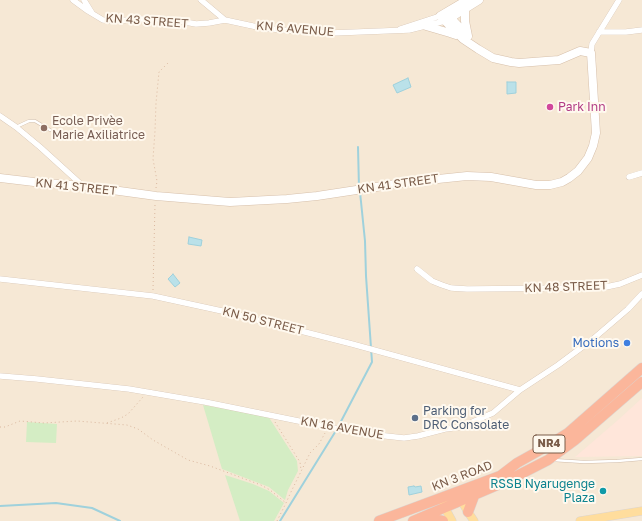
<!DOCTYPE html>
<html>
<head>
<meta charset="utf-8">
<style>
  body { margin:0 }
  canvas { display:block; background:#fef5e7 }
</style>
</head>
<body>
<canvas width="642" height="521"></canvas>
<script>
const context = document.querySelector('canvas').getContext('2d');
context.lineJoin = 'round';
function fill(path, color) {
  context.fillStyle = color;
  context.fill(path, 'evenodd');
}
function poly(rows) {
  const path = new Path2D();
  for (const r of rows) {
    path.moveTo(r[0], r[1]);
    for (let i = 2; i < r.length; i += 2) path.lineTo(r[i], r[i + 1]);
  }
  return path;
}
function trace(path, color, width, dash) {
  context.strokeStyle = color;
  context.lineWidth = width;
  context.lineCap = dash ? 'butt' : 'round';
  context.setLineDash(dash || []);
  context.stroke(path);
}
function write(font, color, halo, rows, align = 'center') {
  context.font = font + ' "Golos Text",sans-serif';
  context.lineWidth = 4;
  context.setLineDash([]);
  context.textBaseline = 'middle';
  context.strokeStyle = halo;
  context.fillStyle = color;
  for (const [text, x, y, turn = 0] of rows) {
    context.save();
    context.translate(x, y);
    context.rotate((+turn || 0) * Math.PI / 180);
    context.textAlign = isNaN(turn) ? turn : align;
    if (halo) context.strokeText(text, 0, 0);
    context.fillText(text, 0, 0);
    context.restore();
  }
}
fill(poly([
  [0,0,642,0,642,521,0,521]
]), '#f6e8d5');
fill(poly([
  [642,398,642,456,575,457,618,420]
]), '#ffe6da');
fill(poly([
  [203,405,268,416,297,461,298,471,288,490,285,500,269,487,222,469],
  [27,422,57,424,56,443,26,442],
  [225,475,253,484,269,491,284,503,274,521,240,521]
]), '#d4edc4');
const water = poly([
  [408,78,411,87,397,93,393,85,408,78],
  [507,82,516,82,516,93,507,94,507,82],
  [189,237,202,240,201,246,188,244,189,237],
  [173,274,180,283,175,287,168,279,173,274],
  [414,486,415,487,421,486,422,492,409,495,408,487,414,486]
]);
fill(water, '#bae1e9');
trace(water, '#9fd1dc', 1);
trace(poly([
  [358,147,359,188],
  [0,506,56,503,92,508,120,521],
  [280,521,337,429,372,362,366,276,365,241,360,192]
]), '#9fd1dc', 2);
const lane = poly([
  [16,127,29,121,35,121,50,130],
  [553,460,584,462,617,461,642,459]
]);
const street = poly([
  [73,0,88,11,103,20,116,21,142,19,160,19,174,20,196,24,209,23,225,20],
  [84,0,92,13],
  [201,0,225,20,262,28,284,30,332,33,409,30,445,21],
  [400,29,440,16],
  [599,32,626,32,642,30],
  [591,53,592,44,619,0],
  [0,116,16,127,40,147,83,186],
  [629,177,642,173],
  [417,269,432,281,442,285,451,288,467,289,577,288,606,287,620,284,642,275],
  [0,279,153,296,222,311,352,344,520,390],
  [0,376,37,379,129,389,205,402,333,428,377,435,404,438,418,436,445,429,461,427,493,413,520,390,558,365,593,339,628,309,642,294]
]);
const secondary = poly([
  [465,9,465,21,468,36],
  [446,13,465,33],
  [447,20,479,0],
  [426,26,450,33,456,35],
  [0,178,34,182,83,186,156,196,230,202,287,199,317,196,409,182,467,176,491,177,536,185,550,185,562,182,569,178,578,171,588,158,593,146,596,133,591,53,580,51,559,60,519,63,511,62,493,58,478,49,463,39,440,16,467,0]
]);
const primary = poly([
  [459,496,468,512,474,521],
  [443,502,445,508,452,521],
  [580,521,642,511]
]);
const highway = poly([
  [468,512,474,496],
  [423,517,443,521],
  [379,521,500,476,517,463,542,449,568,433,642,368],
  [413,521,507,481,548,460,575,440,642,382]
]);
trace(lane, '#d1bdab', 3.5);
trace(street, '#d1bdab', 6);
trace(secondary, '#d7c0ab', 9);
trace(primary, '#dcd5d0', 9);
trace(highway, '#dcd5d0', 11);
trace(poly([
  [156,188,157,181,153,159,155,131,156,103,159,72,168,63],
  [153,290,155,204],
  [275,422,300,462,301,470],
  [107,423,121,418,128,414,143,397],
  [0,427,5,427,20,421,44,423,77,421,127,425,138,429,153,440,188,460,210,466,261,485,270,490,286,503],
  [277,521,286,503,290,494,310,453,319,444,325,433]
]), '#dbb89f', 1, [1, 3]);
trace(lane, '#fff', 2.5);
trace(street, '#fff', 5.5);
trace(secondary, '#fff', 8);
trace(primary, '#ffdd9d', 8);
trace(highway, '#fbb69b', 10);
for (const [x, y, r, color] of [
  [550,107,4,"#d1479c"],
  [44,128,4,"#8d6e63"],
  [627,343,4,"#3f7fe0"],
  [415,418,4,"#5c6f8a"],
  [603,491,4,"#0f9aa8"]
]) {
  const dot = new Path2D();
  dot.arc(x, y, r, 0, 2 * Math.PI);
  context.fillStyle = color;
  context.fill(dot);
  trace(dot, '#fff9ef', 1.5);
}
for (const [x, y, w] of [
  [549,444,32]
]) {
  const box = new Path2D();
  box.roundRect(x - w / 2, y - 9, w, 18, 3);
  context.fillStyle = '#fff9ef';
  context.fill(box);
  trace(box, '#7a5c49', 1);
}
write('bold 11px', '#7a5c49', null, [
  ["NR4",549,444]
]);
write('12px', '#7a5c49', '#fff9ef', [
  ["KN 43 STREET",147,21,4],
  ["KN 6 AVENUE",295,29,5],
  ["KN 41 STREET",398,184,-8],
  ["KN 41 STREET",76,187,6],
  ["KN 48 STREET",566,287,-2],
  ["KN 50 STREET",263,321,14],
  ["KN 16 AVENUE",342,428,10],
  ["KN 3 ROAD",462,476,-21]
]);
write('12px', '#b23c85', '#fff9ef', [
  ["Park Inn",558,107]
], 'left');
write('12px', '#785e54', '#fff9ef', [
  ["Ecole Privèe",52,121],
  ["Marie Axiliatrice",52,135]
], 'left');
write('12px', '#366cbe', '#fff9ef', [
  ["Motions",619,343]
], 'right');
write('12px', '#4e5e75', '#fff9ef', [
  ["Parking for",423,411],
  ["DRC Consolate",423,425]
], 'left');
write('12px', '#0d838f', '#fff9ef', [
  ["RSSB Nyarugenge",595,484],
  ["Plaza",595,498]
], 'right');
</script>
</body>
</html>
